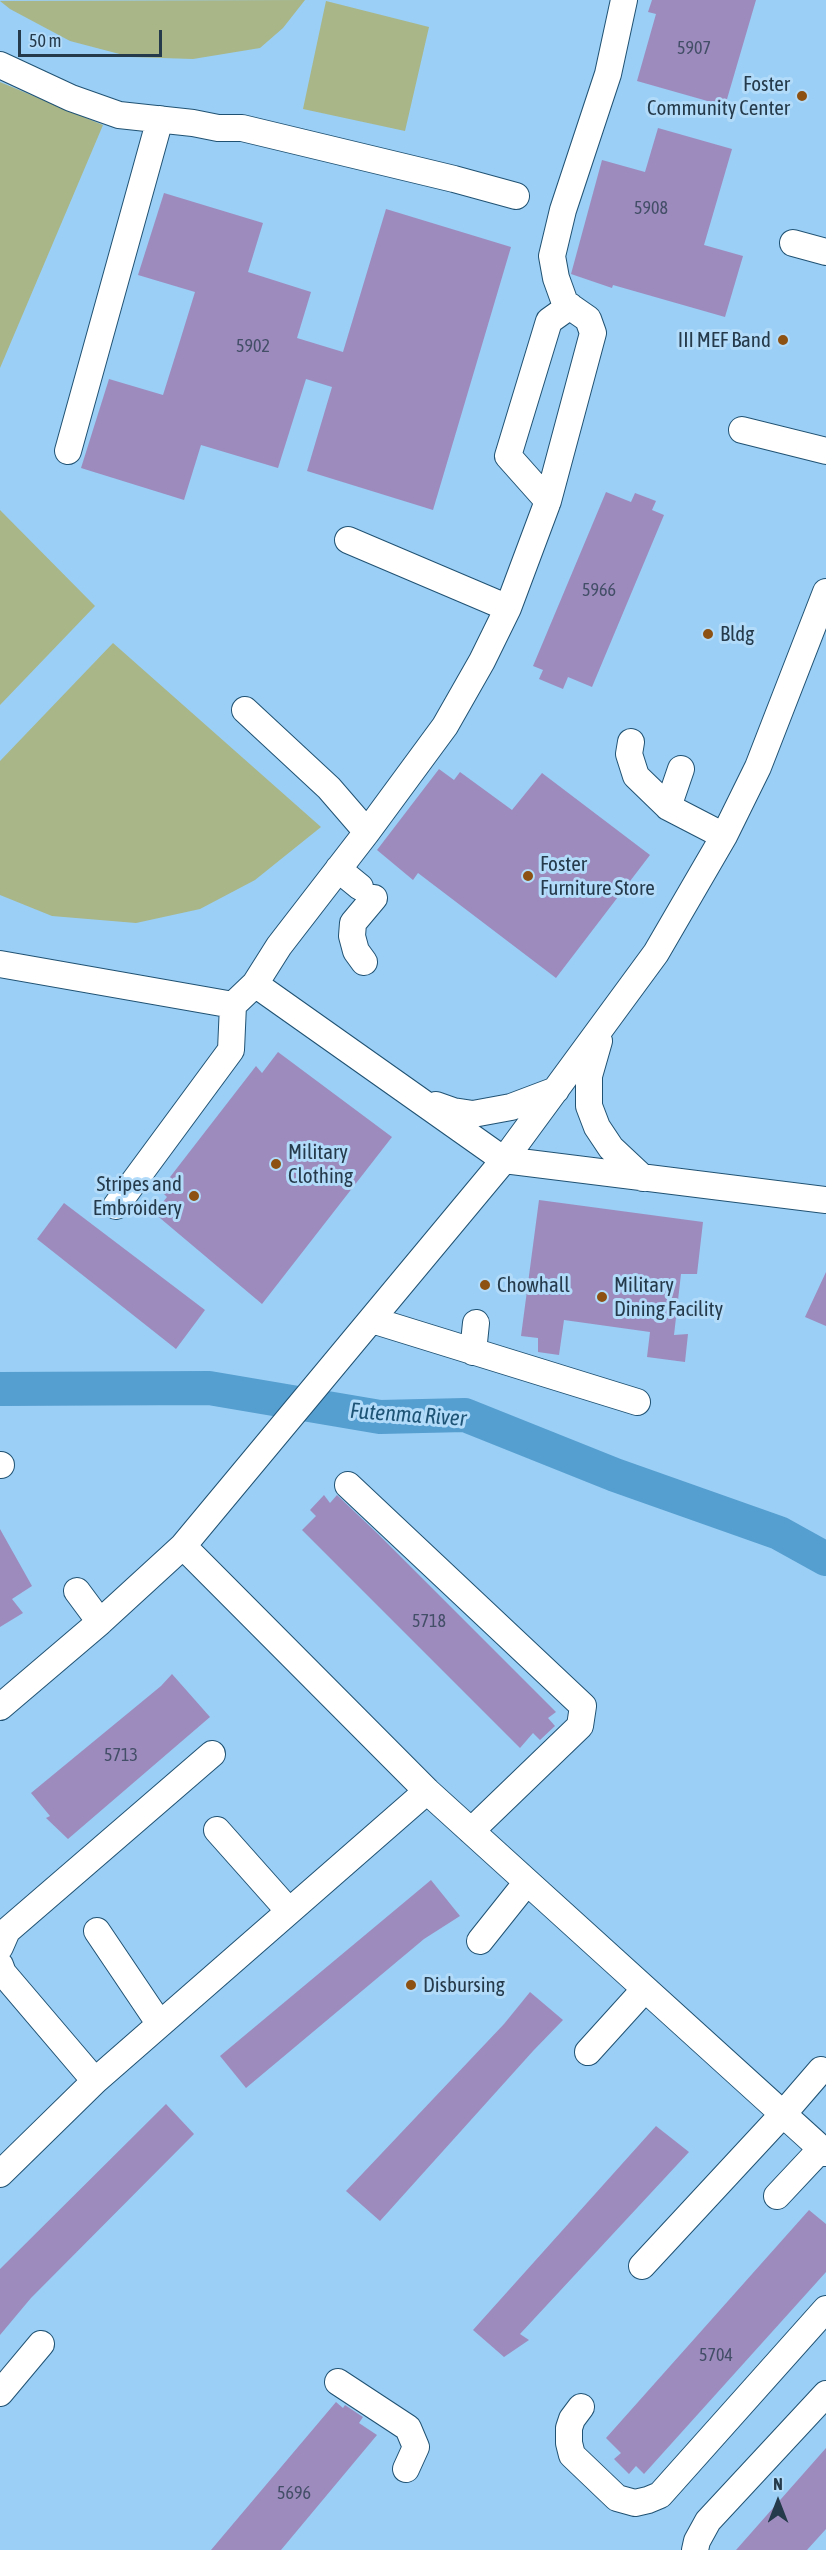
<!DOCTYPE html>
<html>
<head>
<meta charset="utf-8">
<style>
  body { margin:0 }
  #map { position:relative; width:826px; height:2550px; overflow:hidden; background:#9bcff5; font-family:"Asap Condensed",sans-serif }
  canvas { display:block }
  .north { position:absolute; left:748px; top:2472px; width:60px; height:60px; -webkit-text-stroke:4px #b2dbfa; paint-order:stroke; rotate:0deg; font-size:16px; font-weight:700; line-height:24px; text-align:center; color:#253a4a }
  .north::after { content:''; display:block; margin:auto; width:21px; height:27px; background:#253a4a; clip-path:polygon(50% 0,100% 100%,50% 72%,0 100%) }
  .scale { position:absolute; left:18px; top:30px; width:144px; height:27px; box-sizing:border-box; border:3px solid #253a4a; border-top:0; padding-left:8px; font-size:18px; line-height:21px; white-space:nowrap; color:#253a4a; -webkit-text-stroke:4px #b2dbfa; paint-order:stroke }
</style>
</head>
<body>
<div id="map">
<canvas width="826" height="2550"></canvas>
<div class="north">N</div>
<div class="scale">50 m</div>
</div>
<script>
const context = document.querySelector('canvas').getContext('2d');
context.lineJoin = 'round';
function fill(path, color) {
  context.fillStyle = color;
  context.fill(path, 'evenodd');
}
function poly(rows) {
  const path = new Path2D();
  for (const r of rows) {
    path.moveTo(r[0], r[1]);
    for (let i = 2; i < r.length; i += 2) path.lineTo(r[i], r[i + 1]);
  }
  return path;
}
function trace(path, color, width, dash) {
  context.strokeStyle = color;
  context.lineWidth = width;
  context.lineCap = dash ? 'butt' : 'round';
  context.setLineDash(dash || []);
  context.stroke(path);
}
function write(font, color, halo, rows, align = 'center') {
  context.font = font + ' "Asap Condensed",sans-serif';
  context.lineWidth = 6;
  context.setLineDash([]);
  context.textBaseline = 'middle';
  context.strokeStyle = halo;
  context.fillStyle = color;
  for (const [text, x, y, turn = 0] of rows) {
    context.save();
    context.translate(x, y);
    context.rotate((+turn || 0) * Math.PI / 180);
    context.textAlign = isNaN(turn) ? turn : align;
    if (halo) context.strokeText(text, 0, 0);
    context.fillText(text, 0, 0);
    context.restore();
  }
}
fill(poly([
  [305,0,283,28,260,48,193,59,131,57,70,41,10,9,0,1],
  [326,1,429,27,405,131,303,109],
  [0,82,103,125,0,368],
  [0,510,95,606,0,705],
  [113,643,321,827,255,880,200,909,136,923,52,916,0,895,0,761]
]), '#a9b687');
trace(poly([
  [0,1389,209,1388,380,1417,465,1415,615,1475,779,1533,826,1559]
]), '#559ed0', 34);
fill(poly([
  [652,0,756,0,725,106,637,81,656,14,648,12],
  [658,128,732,149,704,245,743,256,725,317,613,285,612,288,571,274,602,160,645,172],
  [164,193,263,223,248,272,311,292,297,338,343,352,386,209,511,247,433,510,307,471,332,387,306,379,278,468,201,445,184,500,81,468,109,379,163,395,179,344,195,292,138,275],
  [606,492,631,502,635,493,656,501,652,510,664,515,592,687,568,677,563,689,539,679,543,670,533,666],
  [439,769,454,780,460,772,512,810,542,773,650,855,556,978,418,873,413,880,377,850],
  [278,1052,392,1137,262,1304,154,1213,167,1197,160,1190,256,1066,262,1073],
  [539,1200,703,1222,697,1274,681,1274,674,1335,688,1334,685,1362,647,1357,650,1332,564,1320,559,1355,538,1352,538,1338,521,1336],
  [64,1203,205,1310,176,1349,37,1239],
  [826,1272,826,1326,805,1317],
  [324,1495,330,1503,337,1495,377,1533,556,1712,548,1718,555,1726,540,1740,533,1733,520,1748,302,1530,316,1516,310,1510],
  [0,1529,32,1586,12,1599,23,1613,0,1627],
  [172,1674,210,1717,68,1839,46,1818,50,1816,31,1793,161,1686],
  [431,1880,460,1916,424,1939,246,2088,220,2056],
  [530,1992,563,2020,533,2051,380,2221,346,2191,504,2024],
  [166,2104,194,2134,31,2298,0,2335,0,2269],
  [656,2126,689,2152,520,2334,529,2340,504,2357,473,2330],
  [809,2210,826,2224,826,2272,644,2474,636,2466,629,2474,614,2459,621,2453,606,2438],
  [336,2402,343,2408,345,2405,363,2417,359,2423,377,2435,281,2550,211,2550],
  [826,2448,826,2529,807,2550,736,2550]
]), '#9d8bbe');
const minor = poly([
  [0,65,71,98,119,115,193,123,218,128,242,128,454,179,516,196],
  [793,243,826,252],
  [742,430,826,451],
  [68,451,160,119],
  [548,501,508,456,549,321,570,306],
  [348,540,508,608],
  [245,710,329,788,367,832],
  [631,742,629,754,636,776,668,807,724,836],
  [668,807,681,769],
  [338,869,360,887],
  [364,962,356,951,352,936,353,923,374,898],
  [0,964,233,1005,255,984,279,946,367,832,445,726,482,661,508,608,548,501,593,333,588,319,565,303,556,278,552,256,563,210,608,74,624,0],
  [255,984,504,1160,826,1200],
  [599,1041,589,1076,589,1106,597,1127,611,1148,643,1178],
  [436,1105,453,1111,473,1114,511,1107,556,1090],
  [116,1206,231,1050,233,1005],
  [372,1320,637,1402],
  [473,1352,476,1323],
  [0,1465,1,1465],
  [348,1485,583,1706,580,1726,471,1831],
  [183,1546,427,1791,826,2153],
  [77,1591,100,1622],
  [0,1707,100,1622,183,1546,504,1160,656,953,724,836,758,767,826,592],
  [217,1830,289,1911],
  [97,1931,159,2023],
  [480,1941,527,1882],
  [0,1947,7,1931,212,1754],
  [0,1965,3,1973,95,2081],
  [588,2052,645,1989],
  [0,2174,95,2081,427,1791],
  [777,2196,821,2149],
  [642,2266,783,2114,821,2070],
  [338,2382,408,2428,416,2447,406,2469],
  [0,2393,41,2344],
  [581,2407,572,2419,569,2428,569,2443,572,2455,617,2498,635,2503,648,2500,660,2495,826,2309],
  [695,2550,697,2541,708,2521,826,2394]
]);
trace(minor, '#205273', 28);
trace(minor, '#fff', 26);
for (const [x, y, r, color] of [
  [802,96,6,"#8d5111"],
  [783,340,6,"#8d5111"],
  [708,634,6,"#8d5111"],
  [528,876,6,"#8d5111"],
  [276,1164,6,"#8d5111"],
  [194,1196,6,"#8d5111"],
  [485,1285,6,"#8d5111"],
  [602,1297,6,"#8d5111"],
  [411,1985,6,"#8d5111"]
]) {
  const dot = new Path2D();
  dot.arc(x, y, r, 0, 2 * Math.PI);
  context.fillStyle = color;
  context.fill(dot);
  trace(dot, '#b2dbfa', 2);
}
write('18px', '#434e67', null, [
  ["5907",694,48],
  ["5908",651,208],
  ["5902",253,346],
  ["5966",599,590],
  ["5718",429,1621],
  ["5713",121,1755],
  ["5704",716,2355],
  ["5696",294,2493]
]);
write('21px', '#253a4a', '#b2dbfa', [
  ["Foster",790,84,"right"],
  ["Community Center",790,108,"right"],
  ["III MEF Band",771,340,"right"],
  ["Bldg",720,634],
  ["Foster",540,864],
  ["Furniture Store",540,888],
  ["Military",288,1152],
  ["Clothing",288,1176],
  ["Stripes and",182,1184,"right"],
  ["Embroidery",182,1208,"right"],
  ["Chowhall",497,1285],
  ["Military",614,1285],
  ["Dining Facility",614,1309],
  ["Disbursing",423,1985]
], 'left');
write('italic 22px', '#1e5577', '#b2dbfa', [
  ["Futenma River",408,1415,4]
]);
</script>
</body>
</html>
